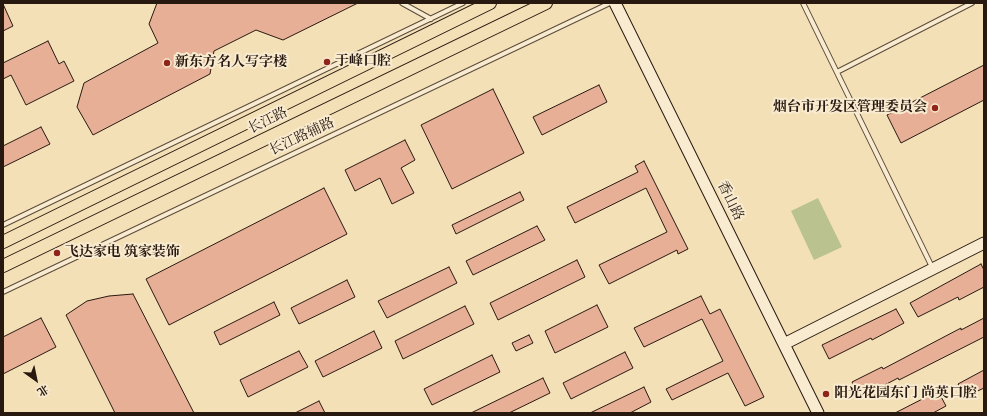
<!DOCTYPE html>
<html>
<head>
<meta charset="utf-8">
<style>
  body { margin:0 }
  #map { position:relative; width:987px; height:416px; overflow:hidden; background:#f4e0b7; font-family:"IM FELL French Canon","Noto Serif SC",serif }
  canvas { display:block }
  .frame { position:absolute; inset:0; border:4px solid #281910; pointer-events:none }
  .north { position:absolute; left:16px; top:360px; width:40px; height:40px; -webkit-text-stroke:3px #f8ebd0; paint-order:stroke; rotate:147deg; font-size:11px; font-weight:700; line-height:16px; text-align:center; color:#281910 }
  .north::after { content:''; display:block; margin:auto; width:14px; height:18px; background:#281910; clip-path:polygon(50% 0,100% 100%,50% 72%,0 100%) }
</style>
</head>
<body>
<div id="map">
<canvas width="987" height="416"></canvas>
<div class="frame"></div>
<div class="north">北</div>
</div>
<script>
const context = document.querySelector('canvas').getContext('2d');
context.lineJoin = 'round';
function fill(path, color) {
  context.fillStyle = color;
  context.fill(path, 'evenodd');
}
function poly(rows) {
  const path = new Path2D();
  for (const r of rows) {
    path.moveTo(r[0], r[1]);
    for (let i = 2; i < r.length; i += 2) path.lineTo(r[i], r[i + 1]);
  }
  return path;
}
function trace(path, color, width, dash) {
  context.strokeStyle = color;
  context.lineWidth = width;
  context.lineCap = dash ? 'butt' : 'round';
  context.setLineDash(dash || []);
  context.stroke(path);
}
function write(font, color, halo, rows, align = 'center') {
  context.font = font + ' "IM FELL French Canon","Noto Serif SC",serif';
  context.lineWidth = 4;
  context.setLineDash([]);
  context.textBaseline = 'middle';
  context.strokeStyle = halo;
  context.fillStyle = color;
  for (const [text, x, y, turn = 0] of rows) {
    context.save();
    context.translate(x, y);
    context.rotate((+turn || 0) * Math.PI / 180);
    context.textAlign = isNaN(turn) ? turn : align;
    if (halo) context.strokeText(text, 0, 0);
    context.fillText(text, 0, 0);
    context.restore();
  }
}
fill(poly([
  [818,198,842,247,814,260,791,211]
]), '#bac28f');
const building = poly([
  [157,3,358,3,283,40,256,30,214,51,210,74,93,135,77,107,84,83,158,43,149,24,157,3],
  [3,4,13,26,3,31,3,4],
  [48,41,59,64,64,61,74,81,26,105,11,75,3,79,3,63,48,41],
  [984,65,984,100,901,143,887,115,984,65],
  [599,85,607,102,542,135,533,117,599,85],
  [493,89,524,153,452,189,421,125,493,89],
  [41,127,50,144,3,167,3,146,41,127],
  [405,140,415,160,401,168,414,193,392,204,380,178,355,191,345,170,405,140],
  [644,161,688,249,678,254,677,250,609,284,599,265,667,232,646,188,575,223,567,207,638,172,635,166,644,161],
  [324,188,347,234,169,325,146,279,324,188],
  [520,192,524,200,456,234,452,225,520,192],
  [537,226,545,240,473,275,466,261,537,226],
  [577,260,585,277,498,320,490,303,577,260],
  [981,264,984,270,984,287,959,300,958,297,918,317,910,303,981,264],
  [449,267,457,283,387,318,378,301,449,267],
  [347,280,355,297,299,324,291,308,347,280],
  [133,294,194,413,115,413,66,315,87,301,109,296,133,294],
  [701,296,710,314,720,309,764,397,745,406,728,373,672,400,666,389,723,361,702,319,644,347,634,328,701,296],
  [274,302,280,315,220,345,214,332,274,302],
  [597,305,608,327,555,353,545,331,597,305],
  [465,306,474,324,403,359,395,341,465,306],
  [896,309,904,323,872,340,871,338,829,359,822,345,896,309],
  [41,318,56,347,3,374,3,337,41,318],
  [984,318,984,337,899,380,898,378,860,398,852,382,882,367,883,369,961,328,961,330,984,318],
  [374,331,382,348,323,377,315,361,374,331],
  [529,335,533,343,516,351,512,343,529,335],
  [299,351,308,367,248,397,240,380,299,351],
  [625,352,633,368,571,399,563,383,625,352],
  [492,355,500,372,432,405,424,389,492,355],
  [984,370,984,388,965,397,958,384,984,370],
  [543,378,550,393,509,413,471,413,543,378],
  [644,387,651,402,630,413,590,413,644,387],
  [938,391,946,406,933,413,895,413,938,391],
  [319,401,325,413,295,413,319,401]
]);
fill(building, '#e8af97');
trace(building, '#281910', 1);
const lane = poly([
  [402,3,431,19],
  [803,3,933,269],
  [837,72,972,3],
  [3,225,463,3],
  [3,292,610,3]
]);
const secondary = poly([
  [615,3,818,413],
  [784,344,984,243]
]);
const primary = poly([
  [3,242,490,3],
  [3,266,546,3]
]);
trace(lane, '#5b4b3a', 6);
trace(secondary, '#281910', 13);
trace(primary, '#281910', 14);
trace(lane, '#f8ebd0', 4);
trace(secondary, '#f8ebd0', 11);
trace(primary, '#f4e0b7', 12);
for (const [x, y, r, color] of [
  [327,62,4,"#8f2418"],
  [167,63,4,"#8f2418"],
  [935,108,4,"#8f2418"],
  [57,253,4,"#8f2418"],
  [826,394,4,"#8f2418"]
]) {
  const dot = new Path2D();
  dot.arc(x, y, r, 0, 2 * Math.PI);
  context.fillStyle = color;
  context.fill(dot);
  trace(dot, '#f8ebd0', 1.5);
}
write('bold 14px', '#281910', '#f8ebd0', [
  ["于峰口腔",335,62],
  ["新东方名人写字楼",175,63],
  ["烟台市开发区管理委员会",927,108,"right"],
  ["飞达家电 筑家装饰",65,253],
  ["阳光花园东门 尚英口腔",834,394]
], 'left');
write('14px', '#281910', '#f8ebd0', [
  ["长江路",268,121,-26],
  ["长江路辅路",302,137,-25],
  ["香山路",730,201,64]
]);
</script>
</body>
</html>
